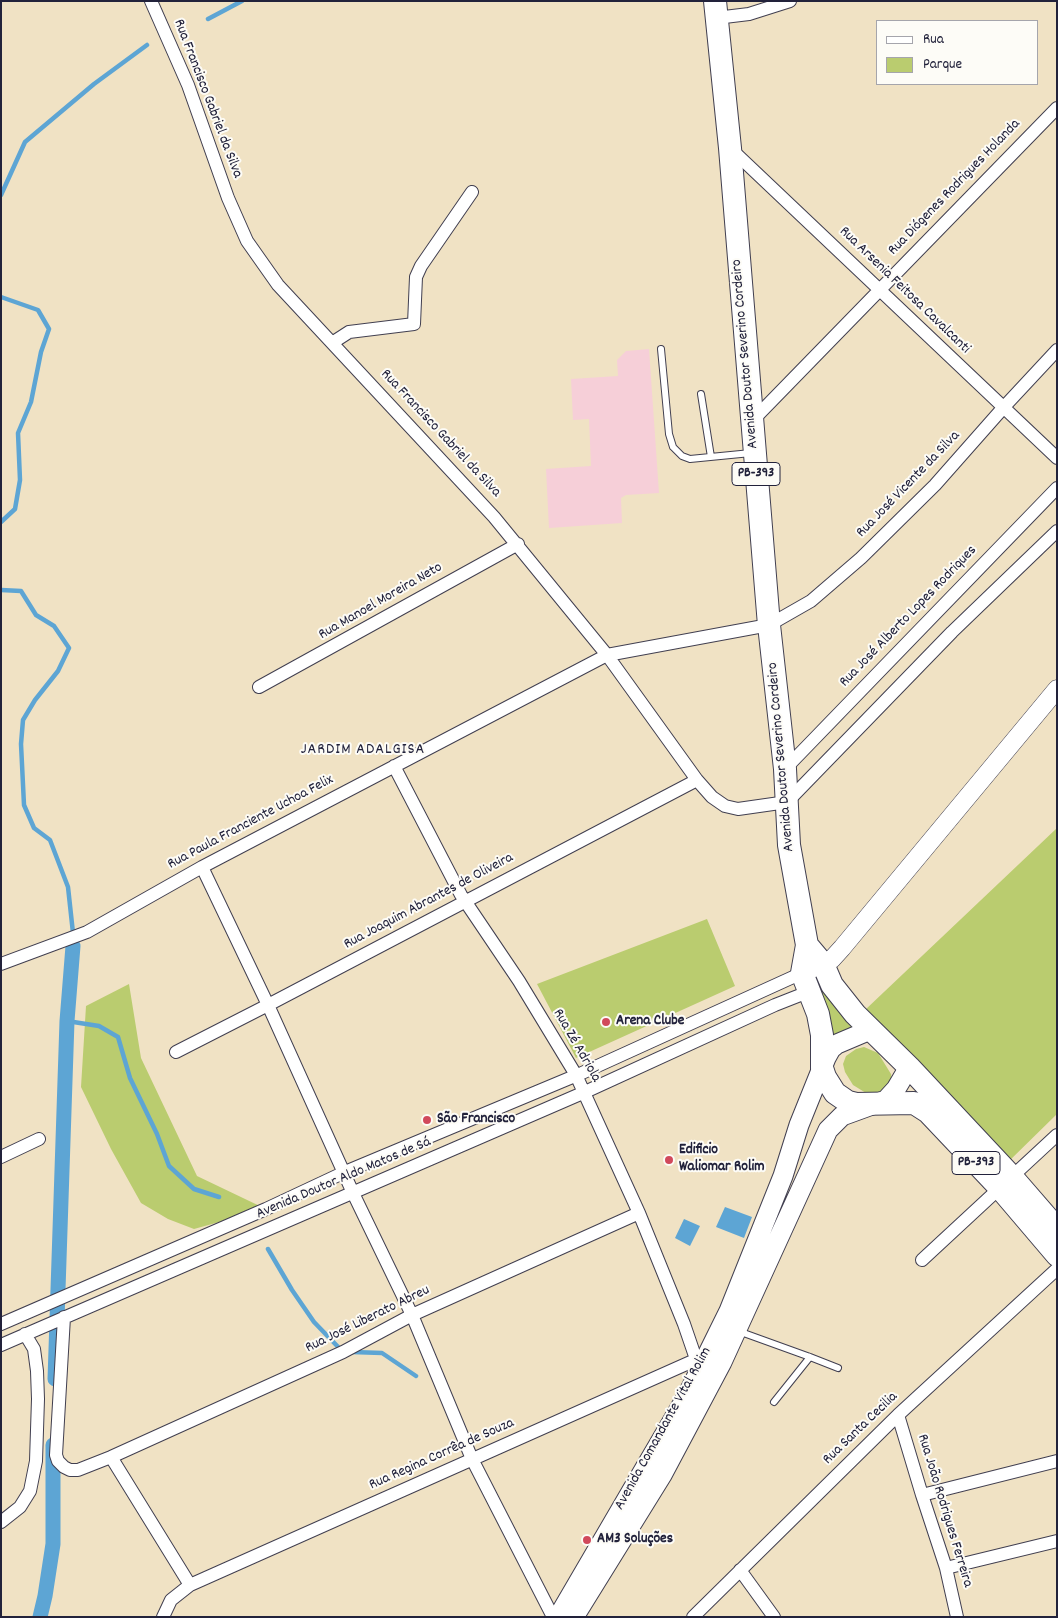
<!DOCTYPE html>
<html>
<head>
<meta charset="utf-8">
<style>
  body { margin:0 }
  #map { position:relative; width:1058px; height:1618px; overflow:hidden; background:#f0e2c4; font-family:Dekko,sans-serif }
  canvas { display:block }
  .frame { position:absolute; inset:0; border:2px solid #22223b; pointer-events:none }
  .legend { position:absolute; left:876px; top:20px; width:162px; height:65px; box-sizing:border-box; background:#fdfcf7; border:1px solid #a5a5ac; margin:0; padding:6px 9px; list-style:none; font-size:15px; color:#22223b }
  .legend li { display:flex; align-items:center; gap:10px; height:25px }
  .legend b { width:25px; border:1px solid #a5a5ac }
</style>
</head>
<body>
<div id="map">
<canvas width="1058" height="1618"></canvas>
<div class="frame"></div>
<ul class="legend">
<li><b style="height:6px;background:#fff"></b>Rua</li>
<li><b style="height:14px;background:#bacc6f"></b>Parque</li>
</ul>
</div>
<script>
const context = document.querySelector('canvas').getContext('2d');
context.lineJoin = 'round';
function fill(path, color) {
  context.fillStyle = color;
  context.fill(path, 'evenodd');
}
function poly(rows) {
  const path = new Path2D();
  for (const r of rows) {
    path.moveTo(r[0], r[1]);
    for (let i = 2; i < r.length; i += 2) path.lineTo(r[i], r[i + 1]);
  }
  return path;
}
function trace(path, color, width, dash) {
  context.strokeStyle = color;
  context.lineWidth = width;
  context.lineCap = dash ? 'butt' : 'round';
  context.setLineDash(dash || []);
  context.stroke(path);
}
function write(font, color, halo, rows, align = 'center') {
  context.font = font + ' Dekko,sans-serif';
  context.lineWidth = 4;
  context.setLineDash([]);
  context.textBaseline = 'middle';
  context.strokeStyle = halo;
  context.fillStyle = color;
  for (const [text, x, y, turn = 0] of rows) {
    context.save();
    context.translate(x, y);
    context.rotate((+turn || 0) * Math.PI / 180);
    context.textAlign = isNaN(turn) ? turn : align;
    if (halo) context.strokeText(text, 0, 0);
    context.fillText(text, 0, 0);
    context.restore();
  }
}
fill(poly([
  [649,349,659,493,626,495,621,498,622,523,549,528,546,469,591,466,589,419,573,420,571,379,618,376,617,360,626,351]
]), '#f6cfd8');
fill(poly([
  [1057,828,1057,1114,1005,1165,865,1010],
  [707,919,735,986,576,1058,537,984],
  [129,984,141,1058,197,1176,266,1209,194,1229,168,1219,141,1203,111,1149,81,1087,86,1006],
  [818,985,854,1028,832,1040],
  [864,1047,878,1053,891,1074,892,1081,881,1092,866,1093,853,1085,845,1072,843,1064,846,1056,856,1049]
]), '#bacc6f');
fill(poly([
  [725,1207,752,1217,744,1238,716,1227],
  [684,1219,700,1226,690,1246,675,1238]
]), '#5da5d4');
trace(poly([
  [208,19,242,1],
  [1,195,25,142,94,84,147,45],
  [1,297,38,310,49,329,41,352,31,402,18,433,20,480,15,509,1,522],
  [1,590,21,591,36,615,54,626,69,648,58,671,35,700,23,720,21,744,24,805,34,828,50,840,68,887,73,933],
  [67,1021,99,1026,118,1037,130,1078,157,1134,169,1166,194,1189,219,1197],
  [268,1249,292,1290,314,1322,342,1351],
  [352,1352,382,1353,416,1376]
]), '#5da5d4', 4.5);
trace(poly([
  [55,1379,67,1021,73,946],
  [40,1617,45,1596,53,1544,53,1445]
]), '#5da5d4', 15);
const lane = poly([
  [661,349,669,434,673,447,682,456,690,459,751,453],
  [701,394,711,457],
  [738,1331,810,1357,838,1368],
  [774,1402,810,1357]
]);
const street = poly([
  [151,1,188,85,228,198,247,241,278,285,494,517,607,655,697,780,712,797,725,806,738,809,787,802,952,632,1057,531],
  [716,18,749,14,790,1],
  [730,148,1057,458],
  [332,343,349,332,414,324,416,277,421,266,472,192],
  [752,421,1057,108],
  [259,687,518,544],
  [394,766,461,895,519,981,576,1075,639,1213,684,1324,696,1359],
  [785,769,1057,488],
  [202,867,268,1005,353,1193,412,1315,472,1459,553,1617],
  [1,964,87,932,202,867,607,655,769,625,811,601,861,558,935,485,1003,408,1057,350],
  [176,1052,268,1005,697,780],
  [1,1157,39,1139],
  [922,1260,1057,1135],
  [64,1317,56,1455,58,1461,64,1467,70,1470,78,1470,111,1457,343,1352,412,1315,639,1213],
  [1,1324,266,1209,345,1172,582,1073,802,973],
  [1,1345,585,1092,775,1005,808,992],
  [898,1415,922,1495,946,1568,957,1617],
  [111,1457,190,1585],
  [922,1495,1057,1461],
  [1,1522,20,1507,30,1491,36,1461,38,1399,37,1371,34,1349,25,1334],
  [946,1568,1057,1541],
  [740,1570,774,1617],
  [163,1617,171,1600,190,1585,702,1357],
  [693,1617,898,1415,1057,1269]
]);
const secondary = poly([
  [811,969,832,959,842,948,1057,689]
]);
const primary = poly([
  [558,1617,687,1396,729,1311,783,1176,799,1125,826,1058,831,1049,837,1044,870,1030],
  [574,1617,662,1475,722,1362,828,1130,842,1116,886,1100,896,1089,909,1067]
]);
const highway = poly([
  [715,1,730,148,769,625,785,769,789,845,807,945,802,973,818,1014,822,1035,822,1068,825,1077,835,1093,848,1102,856,1104,914,1103,928,1112,1000,1188,1057,1255],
  [807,945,823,964,832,985,855,1014,909,1067,1012,1177,1057,1229]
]);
trace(lane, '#413f50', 8);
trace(street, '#413f50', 14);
trace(secondary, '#413f50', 19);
trace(primary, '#413f50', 21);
trace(highway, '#413f50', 24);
trace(lane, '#fff', 6);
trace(street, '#fff', 12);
trace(secondary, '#fff', 18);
trace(primary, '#fff', 19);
trace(highway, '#fff', 22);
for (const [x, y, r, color] of [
  [606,1022,5,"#d1495b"],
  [427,1120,5,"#d1495b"],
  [669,1160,5,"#d1495b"],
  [587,1540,5,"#d1495b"]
]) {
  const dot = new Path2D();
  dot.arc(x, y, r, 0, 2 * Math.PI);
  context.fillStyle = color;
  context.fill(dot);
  trace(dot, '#fdfcf7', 2);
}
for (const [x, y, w] of [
  [756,474,48],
  [976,1163,48]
]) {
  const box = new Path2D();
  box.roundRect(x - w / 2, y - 11.5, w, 23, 4);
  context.fillStyle = '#fdfcf7';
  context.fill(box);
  trace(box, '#22223b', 1);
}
write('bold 14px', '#22223b', null, [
  ["PB-393",756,474],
  ["PB-393",976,1163]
]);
write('15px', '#22223b', '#fdfcf7', [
  ["Rua Francisco Gabriel da Silva",207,99,69],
  ["Rua Diógenes Rodrigues Holanda",955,188,-46],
  ["Rua Arsenia Feitosa Cavalcanti",904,291,44],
  ["Avenida Doutor Severino Cordeiro",746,354,-95],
  ["Rua Francisco Gabriel da Silva",440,434,47],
  ["Rua José Vicente da Silva",909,485,-46],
  ["Rua Manoel Moreira Neto",381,602,-30],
  ["Rua José Alberto Lopes Rodriques",909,617,-46],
  ["Avenida Doutor Severino Cordeiro",782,757,-95],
  ["Rua Paula Franciente Uchoa Felix",251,823,-28],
  ["Rua Joaquim Abrantes de Oliveira",429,902,-28],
  ["Rua Zé Adriola",576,1046,60],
  ["Avenida Doutor Aldo Matos de Sá",344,1179,-23],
  ["Rua José Liberato Abreu",368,1320,-26],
  ["Avenida Comandante Vital Rolim",664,1429,-61],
  ["Rua Santa Cecilia",861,1429,-44],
  ["Rua Regina Corrêa de Souza",442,1455,-24],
  ["Rua João Rodrigues Ferreira",944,1511,73]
]);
write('bold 15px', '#22223b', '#fdfcf7', [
  ["Arena Clube",616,1022],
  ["São Francisco",437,1120],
  ["Edificio",679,1151],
  ["Waliomar Rolim",679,1168],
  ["AM3 Soluções",597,1540]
], 'left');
context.letterSpacing = '1px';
write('16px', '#22223b', '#fdfcf7', [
  ["JARDIM ADALGISA",363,751]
]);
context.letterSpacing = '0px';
</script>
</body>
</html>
